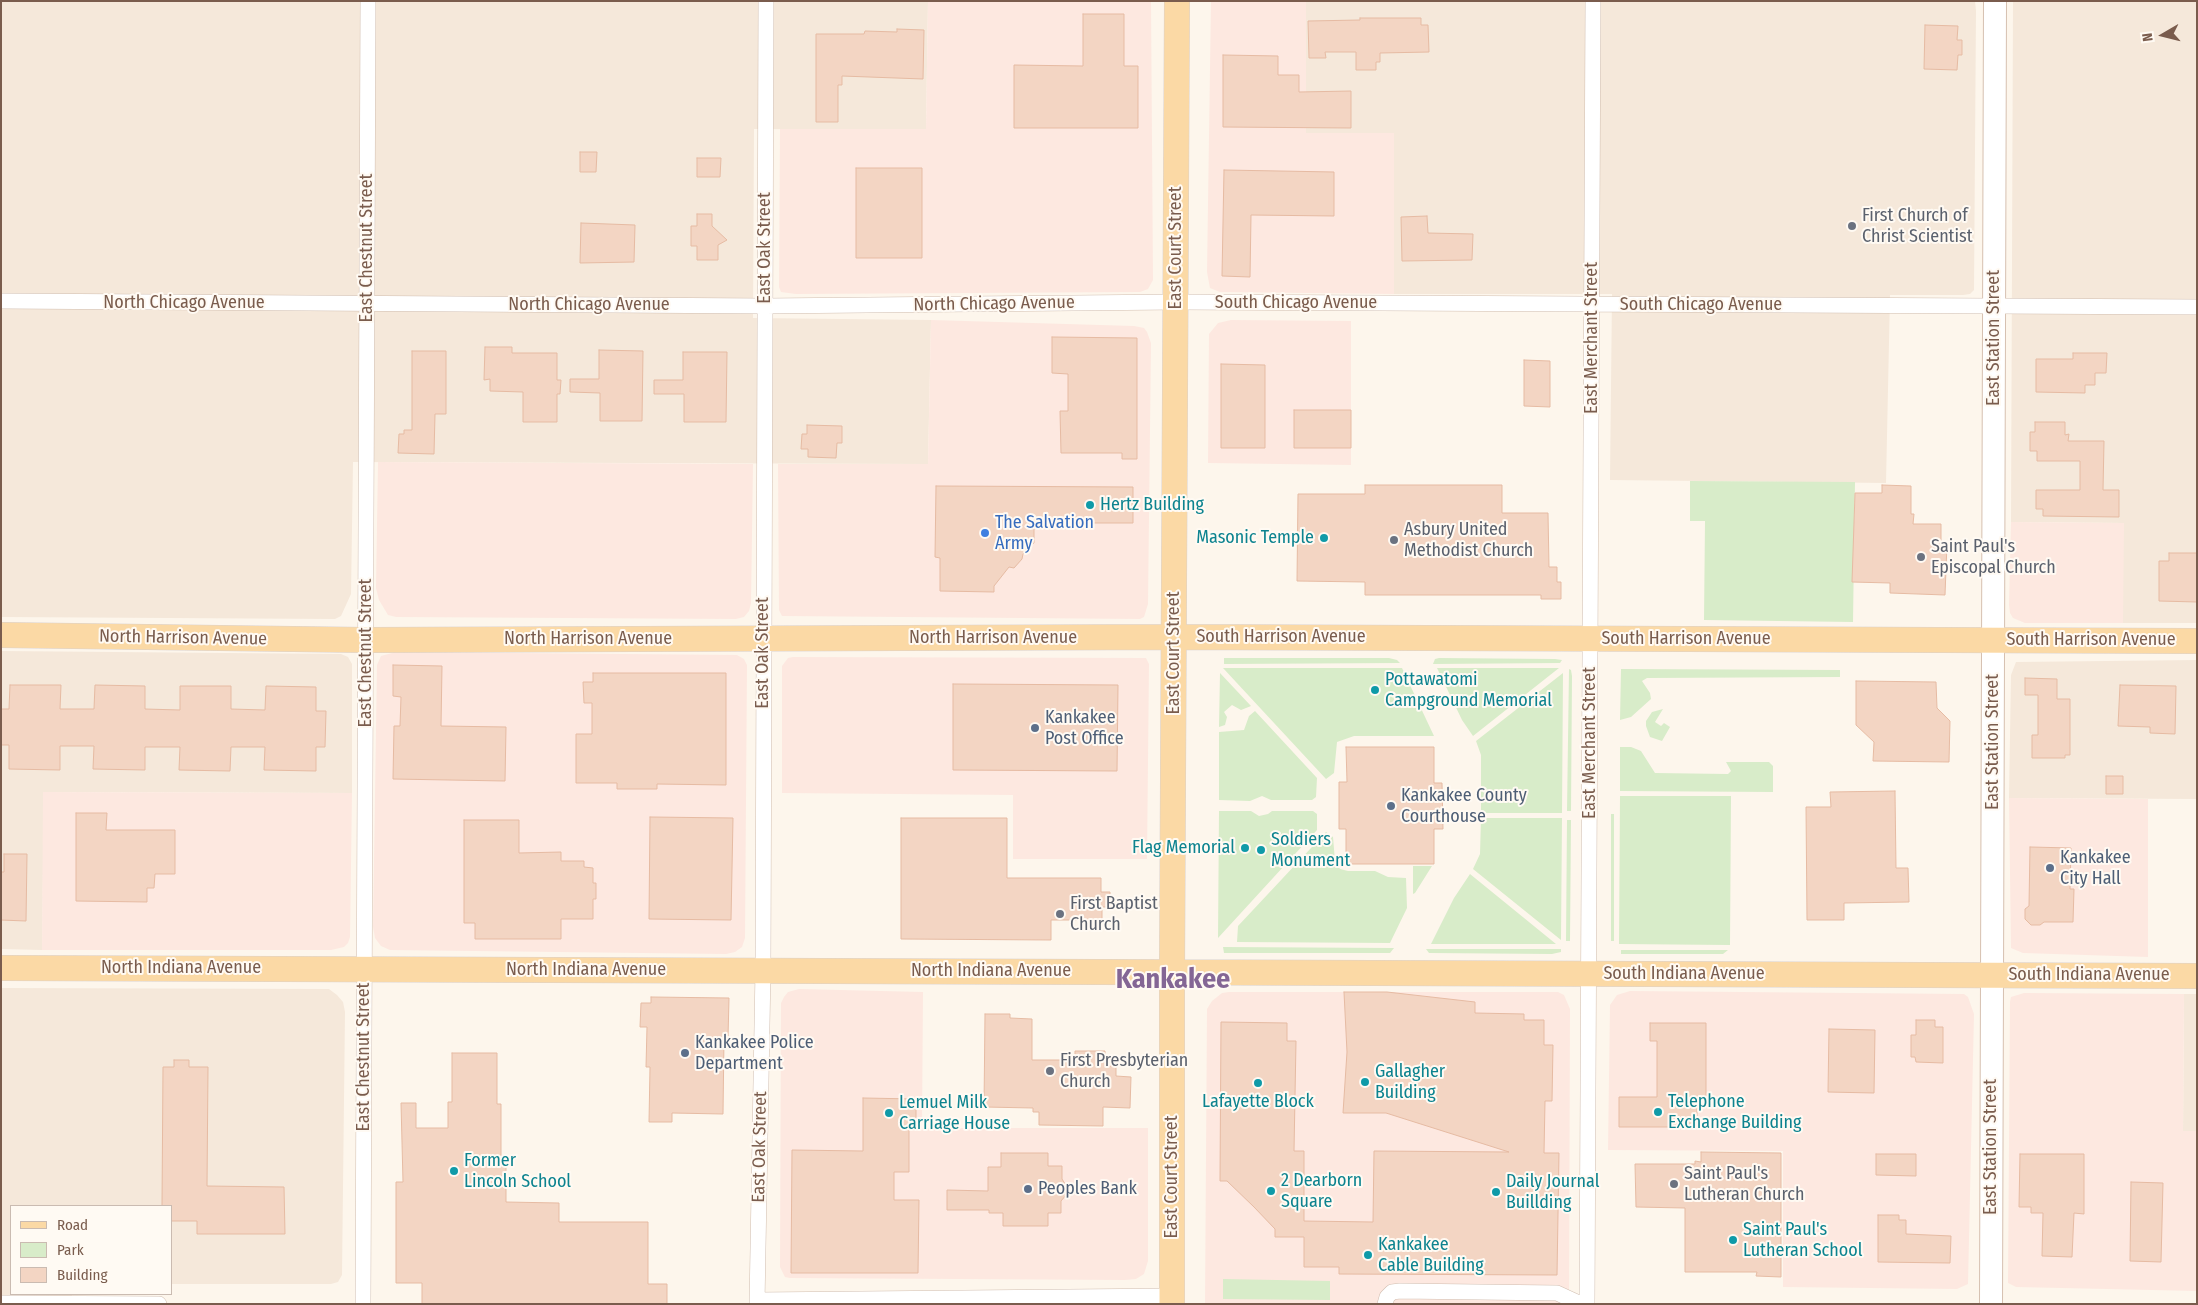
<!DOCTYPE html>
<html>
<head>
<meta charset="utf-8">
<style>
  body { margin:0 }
  #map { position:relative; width:2198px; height:1305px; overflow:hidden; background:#fdf6ec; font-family:"Fira Sans Condensed",sans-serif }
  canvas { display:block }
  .frame { position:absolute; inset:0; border:2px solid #7a5c4d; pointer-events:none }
  .legend { position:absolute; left:10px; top:1205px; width:162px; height:90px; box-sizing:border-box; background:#fffaf3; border:1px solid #cabbb1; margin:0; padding:6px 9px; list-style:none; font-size:15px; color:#7a5c4d }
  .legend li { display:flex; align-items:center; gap:10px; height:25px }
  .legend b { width:25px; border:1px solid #cabbb1 }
  .north { position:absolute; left:2138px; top:10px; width:50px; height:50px; -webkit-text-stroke:4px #fffaf3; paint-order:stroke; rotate:262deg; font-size:14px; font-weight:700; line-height:20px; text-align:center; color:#7a5c4d }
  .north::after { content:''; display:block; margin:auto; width:18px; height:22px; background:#7a5c4d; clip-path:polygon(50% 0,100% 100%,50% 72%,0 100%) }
</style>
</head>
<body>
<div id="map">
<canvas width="2198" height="1305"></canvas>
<div class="frame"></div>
<ul class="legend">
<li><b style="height:6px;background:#fbd9a5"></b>Road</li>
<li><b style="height:14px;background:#d8ecc9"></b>Park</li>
<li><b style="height:14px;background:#f3d5c3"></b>Building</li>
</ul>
<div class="north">N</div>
</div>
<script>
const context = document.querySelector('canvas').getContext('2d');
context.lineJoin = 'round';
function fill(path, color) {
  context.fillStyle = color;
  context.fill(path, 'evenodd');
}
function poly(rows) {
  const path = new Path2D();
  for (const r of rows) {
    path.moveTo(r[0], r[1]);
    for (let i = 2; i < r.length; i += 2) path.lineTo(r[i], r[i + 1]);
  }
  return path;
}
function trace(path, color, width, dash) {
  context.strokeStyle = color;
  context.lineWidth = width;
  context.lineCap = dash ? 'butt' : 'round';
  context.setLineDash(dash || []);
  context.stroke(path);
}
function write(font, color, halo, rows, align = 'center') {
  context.font = font + ' "Fira Sans Condensed",sans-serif';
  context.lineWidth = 4;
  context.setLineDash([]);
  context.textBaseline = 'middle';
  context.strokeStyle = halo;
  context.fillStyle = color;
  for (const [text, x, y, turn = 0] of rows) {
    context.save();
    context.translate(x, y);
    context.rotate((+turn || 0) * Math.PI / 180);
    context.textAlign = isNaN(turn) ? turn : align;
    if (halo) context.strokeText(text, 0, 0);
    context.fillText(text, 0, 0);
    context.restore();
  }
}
fill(poly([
  [1,1,928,1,926,130,754,129,753,318,931,320,928,464,353,462,351,594,341,616,335,619,1,617],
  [1306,1,1975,1,1976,11,1974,290,1970,294,1963,295,1890,295,1886,483,1610,480,1612,294,1394,294,1394,133,1306,133],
  [2013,1,2197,1,2197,623,2123,623,2123,523,2011,522],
  [1,651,341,654,348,657,352,664,352,793,44,792,42,950,1,949],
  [2197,660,2197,799,2009,798,2011,675,2016,662],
  [1,988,329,989,337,995,343,1002,345,1012,342,1275,338,1282,331,1284,171,1284,171,1206,11,1206,11,1294,72,1294,72,1304,1,1304],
  [2184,994,2197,994,2197,1131,2183,1131]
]), '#f5e8da');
fill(poly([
  [928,1,1151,1,1153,280,1148,289,1140,292,796,294,781,292,779,287,780,129,926,129],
  [1211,1,1306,1,1306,133,1394,133,1394,294,1220,292,1210,288,1207,272],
  [931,320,1134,326,1144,328,1147,332,1151,343,1148,604,1144,617,1140,619,782,616,779,610,778,464,928,464],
  [1231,320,1351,321,1351,465,1208,463,1209,334,1218,323],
  [378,462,753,464,751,603,749,611,744,617,736,619,396,617,388,615,379,600,376,588],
  [2011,522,2124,523,2123,623,2025,623,2013,618,2010,613,2009,605],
  [396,652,737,655,744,659,747,665,745,938,742,947,735,952,726,954,390,950,381,946,375,938,373,927,377,665,381,656],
  [793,657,1146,658,1149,664,1147,859,1013,859,1013,795,782,793,782,666,788,658],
  [43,792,352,793,350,937,348,943,344,947,331,950,42,950],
  [2009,798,2148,799,2148,957,2023,953,2011,948],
  [799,989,923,992,922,1128,1148,1128,1148,1261,1144,1274,1136,1279,1125,1280,790,1278,785,1277,780,1267,781,1003,784,997,788,992],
  [1630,991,1964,994,1968,997,1974,1014,1968,1284,1957,1289,1783,1287,1783,1151,1608,1150,1610,1005,1617,995],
  [1229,992,1558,992,1564,995,1570,1009,1569,1304,1205,1304,1207,1009,1212,1001,1222,993],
  [2024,993,2184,994,2183,1131,2197,1131,2197,1291,2016,1287,2008,1283,2010,1002,2011,997]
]), '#fde8e0');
fill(poly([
  [1690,481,1855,482,1853,622,1704,620,1705,521,1690,521],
  [1224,658,1389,658,1397,660,1400,663,1224,664],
  [1439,658,1555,659,1562,660,1560,663,1433,664,1435,659],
  [1223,668,1402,668,1434,736,1354,736,1337,742,1334,773,1326,779],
  [1437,668,1559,668,1473,736,1462,720],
  [1569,669,1571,670,1572,676,1571,811,1567,811],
  [1621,669,1840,670,1840,677,1647,678,1642,681,1650,693,1651,699,1631,717,1620,720],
  [1220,673,1251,706,1241,710,1232,705,1224,712,1227,717,1225,725,1219,727],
  [1563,673,1562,813,1481,813,1481,755,1476,741],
  [1663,709,1655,722,1661,726,1664,723,1670,727,1662,741,1650,737,1646,726,1646,721,1652,712],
  [1255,711,1317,778,1316,797,1312,800,1271,800,1262,796,1250,801,1219,800,1219,732,1244,730,1249,716],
  [1620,747,1631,747,1641,751,1655,773,1728,774,1731,771,1726,762,1769,762,1773,766,1773,792,1620,791],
  [1620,796,1731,796,1730,945,1619,944],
  [1219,811,1251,811,1259,816,1268,814,1272,811,1313,811,1317,814,1317,830,1218,938],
  [1611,814,1614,814,1614,941,1611,941],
  [1481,818,1562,818,1561,940,1473,869,1480,854],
  [1567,820,1571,820,1570,941,1566,941],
  [1326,832,1333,837,1335,861,1340,869,1348,871,1375,871,1388,877,1406,878,1407,908,1390,943,1237,942,1238,926],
  [1413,866,1432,866,1415,893,1413,894],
  [1470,874,1556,944,1431,944,1454,898],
  [1223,947,1394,948,1390,953,1224,953],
  [1426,949,1561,949,1561,952,1552,954,1429,953],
  [1621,950,1728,950,1723,954,1621,954],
  [1223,1279,1330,1281,1330,1300,1223,1299]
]), '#d8ecc9');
const building = poly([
  [1083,14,1124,14,1124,66,1138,66,1138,128,1014,128,1014,65,1083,66,1083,14],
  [1360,18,1421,18,1421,25,1428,25,1429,52,1380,53,1380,62,1376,62,1376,70,1356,70,1356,52,1325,52,1326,58,1309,58,1308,21,1360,20,1360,18],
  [1925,25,1958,26,1957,40,1962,40,1962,55,1958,55,1957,70,1924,69,1925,25],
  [897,29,924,30,923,79,842,76,842,85,838,85,838,122,816,122,816,34,864,34,865,31,897,32,897,29],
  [1223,55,1278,56,1278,75,1299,75,1299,92,1351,91,1351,128,1223,127,1223,55],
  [580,152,597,152,596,172,580,172,580,152],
  [697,158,721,158,720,177,697,177,697,158],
  [856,168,922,168,922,258,856,258,856,168],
  [1224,170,1334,172,1334,216,1251,215,1250,277,1222,276,1224,170],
  [697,214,712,214,712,226,727,240,718,245,718,260,697,260,697,246,691,246,691,226,697,226,697,214],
  [1427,216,1428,233,1473,234,1472,260,1402,261,1401,217,1427,216],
  [581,223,635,225,634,262,580,263,581,223],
  [1052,337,1137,338,1137,459,1122,459,1122,453,1061,453,1060,411,1068,411,1068,374,1052,373,1052,337],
  [485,347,512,347,512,353,557,353,557,380,561,380,560,394,557,394,557,422,523,422,523,392,490,391,490,379,484,380,485,347],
  [599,350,643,351,642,421,600,421,600,393,570,392,570,379,599,379,599,350],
  [412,351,446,351,446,414,435,414,434,454,398,453,399,434,404,434,404,430,412,430,412,351],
  [683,352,727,352,726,422,684,422,684,394,654,394,654,380,683,380,683,352],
  [2073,353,2107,353,2106,373,2095,373,2095,385,2085,385,2085,393,2036,392,2036,359,2073,359,2073,353],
  [1524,360,1550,361,1550,407,1524,406,1524,360],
  [1221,364,1265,365,1265,448,1221,448,1221,364],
  [1294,410,1351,410,1351,448,1294,448,1294,410],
  [2035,422,2065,422,2065,435,2069,434,2068,441,2104,441,2103,490,2119,490,2119,517,2043,516,2043,509,2036,509,2036,490,2080,490,2080,461,2037,461,2037,451,2030,451,2030,432,2035,432,2035,422],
  [807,425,842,426,842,443,837,443,836,458,808,457,808,449,801,449,802,434,807,434,807,425],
  [1365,485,1502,485,1502,513,1548,513,1549,567,1557,567,1557,582,1561,582,1561,599,1541,599,1541,595,1365,595,1365,582,1297,581,1298,494,1365,494,1365,485],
  [1882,485,1911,486,1911,514,1914,514,1913,524,1941,524,1941,544,1947,544,1945,595,1890,593,1890,583,1852,582,1855,493,1882,493,1882,485],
  [936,486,1133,487,1133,523,1034,523,1034,543,1023,554,1022,559,1014,568,1009,567,994,586,994,592,940,591,940,558,935,557,936,486],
  [2169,553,2197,553,2197,602,2159,601,2159,561,2169,561,2169,553],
  [393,665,442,666,441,726,506,727,505,781,393,779,394,726,400,726,401,697,393,696,393,665],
  [593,673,726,673,726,785,657,784,657,789,617,789,617,783,576,783,576,734,592,734,592,703,584,703,583,682,593,682,593,673],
  [2025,678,2057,679,2057,699,2070,699,2070,755,2065,755,2065,758,2032,758,2032,735,2038,735,2038,695,2025,695,2025,678],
  [1856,681,1936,682,1937,708,1950,721,1949,762,1873,761,1874,742,1856,725,1856,681],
  [953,684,1118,685,1117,771,953,770,953,684],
  [10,685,61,685,60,709,94,709,95,685,145,686,145,709,180,710,180,686,231,686,231,709,265,710,266,686,316,687,316,711,326,711,325,747,316,747,316,771,264,770,265,747,231,747,230,771,179,770,180,747,145,747,145,770,93,769,94,746,60,746,60,770,9,769,9,745,1,745,1,709,9,709,10,685],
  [2120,685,2176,686,2175,734,2150,733,2150,727,2118,726,2120,685],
  [1346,747,1434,747,1434,783,1442,783,1443,829,1434,829,1434,864,1346,864,1346,829,1339,829,1339,782,1347,782,1346,747],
  [2106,776,2123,776,2123,794,2106,794,2106,776],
  [1895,791,1896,868,1908,868,1909,902,1844,903,1844,920,1807,920,1806,807,1831,807,1830,792,1895,791],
  [76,813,107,813,106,830,175,830,175,874,155,874,154,888,147,888,147,902,76,901,76,813],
  [650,817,733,818,731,920,649,919,650,817],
  [901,818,1007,818,1007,878,1101,878,1101,892,1110,892,1110,907,1102,907,1102,920,1051,920,1051,940,901,939,901,818],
  [464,820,519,820,519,853,561,852,561,861,584,861,584,867,593,868,593,883,596,883,596,899,593,899,593,919,561,919,561,939,475,939,475,923,464,923,464,820],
  [2030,847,2071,848,2070,889,2074,889,2073,922,2044,922,2040,925,2031,925,2025,919,2025,909,2029,906,2030,847],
  [4,854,27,854,26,921,1,920,1,872,4,872,4,854],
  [1344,992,1387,992,1475,1002,1475,1013,1524,1014,1524,1020,1544,1020,1544,1045,1553,1045,1552,1101,1545,1101,1544,1153,1559,1153,1557,1275,1339,1274,1339,1267,1304,1267,1304,1237,1275,1237,1275,1229,1254,1207,1227,1181,1220,1181,1221,1022,1287,1023,1287,1041,1296,1041,1294,1151,1304,1151,1304,1221,1373,1222,1374,1151,1509,1152,1386,1113,1343,1113,1347,1052,1344,992],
  [651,997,729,998,728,1038,724,1038,723,1114,672,1113,672,1122,649,1122,650,1067,646,1067,647,1027,640,1027,641,1003,651,1003,651,997],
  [985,1014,1010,1014,1010,1018,1032,1019,1032,1060,1075,1060,1075,1051,1105,1051,1105,1066,1116,1066,1116,1076,1131,1077,1130,1108,1103,1107,1103,1126,1039,1125,1039,1112,1033,1112,1033,1108,984,1107,985,1014],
  [1916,1020,1935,1020,1935,1027,1943,1027,1943,1063,1916,1062,1915,1057,1911,1057,1911,1035,1916,1035,1916,1020],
  [1650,1023,1706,1023,1706,1096,1697,1096,1697,1127,1619,1127,1619,1097,1657,1097,1657,1041,1650,1041,1650,1023],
  [1829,1029,1875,1030,1874,1093,1828,1092,1829,1029],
  [452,1053,497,1053,497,1104,501,1104,501,1160,506,1160,506,1202,559,1203,559,1222,648,1222,648,1284,667,1284,667,1304,422,1304,422,1283,396,1283,396,1182,403,1182,401,1103,416,1103,416,1128,448,1128,448,1102,452,1102,452,1053],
  [174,1060,189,1060,189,1067,208,1067,207,1186,284,1187,285,1234,197,1234,197,1221,171,1221,171,1206,162,1206,163,1067,174,1067,174,1060],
  [863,1098,916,1099,916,1127,909,1127,909,1172,894,1172,894,1200,919,1200,918,1273,791,1273,792,1150,863,1151,863,1098],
  [1701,1152,1781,1153,1781,1277,1756,1276,1757,1272,1685,1272,1685,1208,1636,1207,1635,1164,1695,1164,1695,1161,1701,1162,1701,1152],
  [1001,1153,1048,1153,1048,1166,1062,1166,1062,1179,1067,1187,1067,1194,1061,1201,1061,1213,1048,1213,1048,1226,1003,1226,1003,1213,989,1213,989,1210,947,1210,947,1190,988,1191,988,1167,1001,1167,1001,1153],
  [1876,1154,1916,1154,1916,1176,1876,1175,1876,1154],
  [2020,1154,2084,1154,2084,1214,2074,1213,2072,1257,2042,1256,2043,1213,2031,1213,2031,1207,2019,1207,2020,1154],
  [2131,1182,2163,1183,2161,1262,2130,1261,2131,1182],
  [1878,1215,1899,1215,1899,1220,1906,1220,1906,1234,1951,1236,1950,1263,1878,1262,1878,1215]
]);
fill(building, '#f3d5c3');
trace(building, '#e6bba3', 1);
const minor = poly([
  [1,301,765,306,1176,302,2197,307],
  [757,1300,1172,1296],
  [1,1303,159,1304],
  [363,1304,368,1],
  [757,1304,763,970,766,1],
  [1385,1304,1387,1297,1392,1292,1400,1291,1557,1293,1581,1304],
  [1587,1304,1593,1]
]);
const secondary = poly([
  [1991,1304,1995,1]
]);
const primary = poly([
  [1,635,366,640,1174,637,2197,641],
  [1,968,2197,976],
  [1172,1304,1172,971,1177,1]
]);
trace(minor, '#d1beb0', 16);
trace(secondary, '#d6c0b0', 24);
trace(primary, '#dad1cd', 26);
trace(minor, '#fff', 15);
trace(secondary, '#fff', 22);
trace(primary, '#fbd9a5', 25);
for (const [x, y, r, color] of [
  [1852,226,5,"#6b7280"],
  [1090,505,5,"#0f9aa8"],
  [985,533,5,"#3f7fe0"],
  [1324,538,5,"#0f9aa8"],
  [1394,540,5,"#6b7280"],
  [1921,557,5,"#6b7280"],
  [1375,690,5,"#0f9aa8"],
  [1035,728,5,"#5c6f8a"],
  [1391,806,5,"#5c6f8a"],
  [1245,848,5,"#0f9aa8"],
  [1261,850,5,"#0f9aa8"],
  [2050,868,5,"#5c6f8a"],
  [1060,914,5,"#6b7280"],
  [685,1053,5,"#5c6f8a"],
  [1050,1071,5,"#6b7280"],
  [1365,1082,5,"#0f9aa8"],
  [1258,1083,5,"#0f9aa8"],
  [1658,1112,5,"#0f9aa8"],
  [889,1113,5,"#0f9aa8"],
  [454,1171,5,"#0f9aa8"],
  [1674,1184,5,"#6b7280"],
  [1028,1189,5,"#5c6f8a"],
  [1271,1191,5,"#0f9aa8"],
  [1496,1192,5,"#0f9aa8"],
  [1733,1240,5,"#0f9aa8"],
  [1368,1255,5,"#0f9aa8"]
]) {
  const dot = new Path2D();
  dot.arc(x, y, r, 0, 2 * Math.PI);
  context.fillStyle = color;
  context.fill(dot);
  trace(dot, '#fffaf3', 2);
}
write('18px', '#5b616d', '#fffaf3', [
  ["First Church of",1862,216],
  ["Christ Scientist",1862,237],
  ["Asbury United",1404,530],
  ["Methodist Church",1404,551],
  ["Saint Paul's",1931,547],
  ["Episcopal Church",1931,568],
  ["First Baptist",1070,904],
  ["Church",1070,925],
  ["First Presbyterian",1060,1061],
  ["Church",1060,1082],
  ["Saint Paul's",1684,1174],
  ["Lutheran Church",1684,1195]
], 'left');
write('18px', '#7a5c4d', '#fffaf3', [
  ["East Chestnut Street",367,248,-90],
  ["East Oak Street",765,248,-90],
  ["East Court Street",1176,248,-90],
  ["North Chicago Avenue",184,303],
  ["South Chicago Avenue",1296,303],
  ["North Chicago Avenue",994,304,-1],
  ["North Chicago Avenue",589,305],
  ["South Chicago Avenue",1701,305],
  ["East Merchant Street",1592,338,-90],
  ["East Station Street",1994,338,-90],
  ["South Harrison Avenue",1281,637],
  ["North Harrison Avenue",183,638,1],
  ["North Harrison Avenue",993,638],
  ["North Harrison Avenue",588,639],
  ["South Harrison Avenue",1686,639],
  ["South Harrison Avenue",2091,640],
  ["East Chestnut Street",366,653,-90],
  ["East Oak Street",763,653,-90],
  ["East Court Street",1174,653,-90],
  ["East Station Street",1993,742,-90],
  ["East Merchant Street",1590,743,-90],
  ["North Indiana Avenue",181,968],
  ["North Indiana Avenue",586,970],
  ["North Indiana Avenue",991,971],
  ["South Indiana Avenue",1684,974],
  ["South Indiana Avenue",2089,975],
  ["East Chestnut Street",364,1057,-90],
  ["East Oak Street",760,1147,-89],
  ["East Station Street",1991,1147,-90],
  ["East Court Street",1172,1177,-90]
]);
write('18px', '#0d838f', '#fffaf3', [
  ["Hertz Building",1100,505],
  ["Masonic Temple",1314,538,"right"],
  ["Pottawatomi",1385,680],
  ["Campground Memorial",1385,701],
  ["Soldiers",1271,840],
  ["Monument",1271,861],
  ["Flag Memorial",1235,848,"right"],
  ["Gallagher",1375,1072],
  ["Building",1375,1093],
  ["Lafayette Block",1258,1102,"center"],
  ["Telephone",1668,1102],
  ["Exchange Building",1668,1123],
  ["Lemuel Milk",899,1103],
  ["Carriage House",899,1124],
  ["Former",464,1161],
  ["Lincoln School",464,1182],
  ["2 Dearborn",1281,1181],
  ["Square",1281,1202],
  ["Daily Journal",1506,1182],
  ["Buillding",1506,1203],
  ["Saint Paul's",1743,1230],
  ["Lutheran School",1743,1251],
  ["Kankakee",1378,1245],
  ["Cable Building",1378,1266]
], 'left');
write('18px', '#366cbe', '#fffaf3', [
  ["The Salvation",995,523],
  ["Army",995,544]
], 'left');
write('18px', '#4e5e75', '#fffaf3', [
  ["Kankakee",1045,718],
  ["Post Office",1045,739],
  ["Kankakee County",1401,796],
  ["Courthouse",1401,817],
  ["Kankakee",2060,858],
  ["City Hall",2060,879],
  ["Kankakee Police",695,1043],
  ["Department",695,1064],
  ["Peoples Bank",1038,1189]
], 'left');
write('bold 28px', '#846695', '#fffaf3', [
  ["Kankakee",1173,980]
]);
</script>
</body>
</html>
